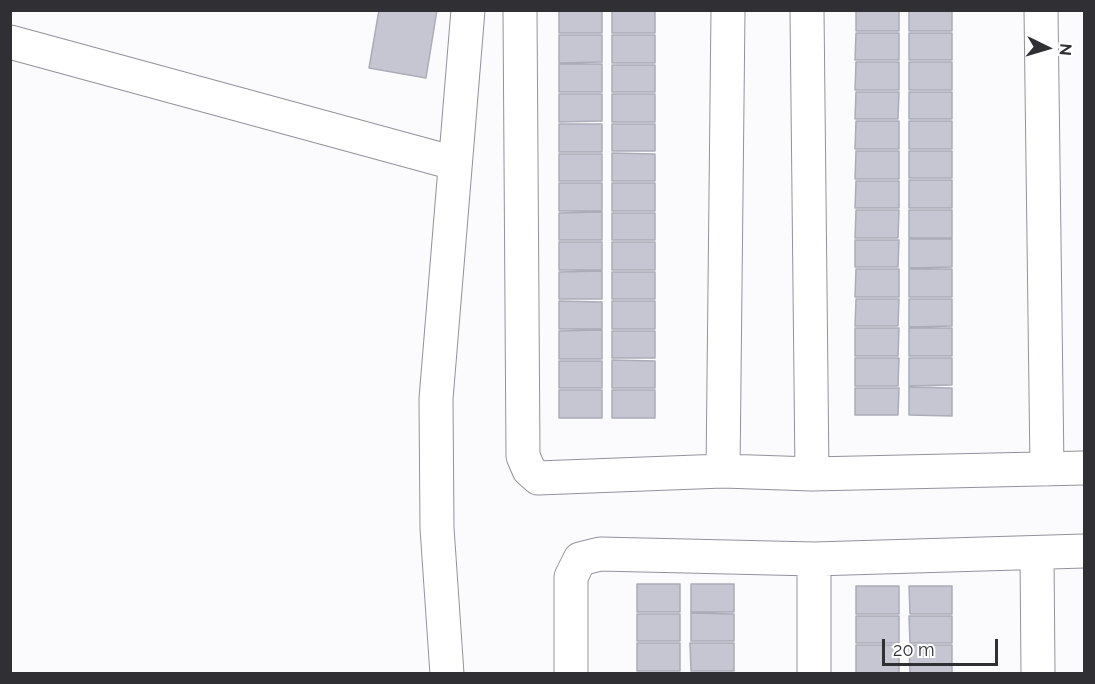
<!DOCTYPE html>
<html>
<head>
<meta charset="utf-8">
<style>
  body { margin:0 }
  #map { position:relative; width:1095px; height:684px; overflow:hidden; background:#fbfbfd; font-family:Raleway,sans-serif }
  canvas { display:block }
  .frame { position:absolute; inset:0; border:12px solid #2f2f34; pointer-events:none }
  .north { position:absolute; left:1017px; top:18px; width:60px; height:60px; -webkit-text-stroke:4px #fff; paint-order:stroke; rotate:95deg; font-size:16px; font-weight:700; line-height:24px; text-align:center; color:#2f2f34 }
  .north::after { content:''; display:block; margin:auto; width:21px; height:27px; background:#2f2f34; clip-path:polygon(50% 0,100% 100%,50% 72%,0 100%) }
  .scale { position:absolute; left:882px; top:639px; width:116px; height:27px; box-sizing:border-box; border:3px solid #2f2f34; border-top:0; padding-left:8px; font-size:18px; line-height:21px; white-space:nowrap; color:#2f2f34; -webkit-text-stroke:4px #fff; paint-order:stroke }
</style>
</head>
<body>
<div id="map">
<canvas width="1095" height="684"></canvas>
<div class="frame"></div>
<div class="north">N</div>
<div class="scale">20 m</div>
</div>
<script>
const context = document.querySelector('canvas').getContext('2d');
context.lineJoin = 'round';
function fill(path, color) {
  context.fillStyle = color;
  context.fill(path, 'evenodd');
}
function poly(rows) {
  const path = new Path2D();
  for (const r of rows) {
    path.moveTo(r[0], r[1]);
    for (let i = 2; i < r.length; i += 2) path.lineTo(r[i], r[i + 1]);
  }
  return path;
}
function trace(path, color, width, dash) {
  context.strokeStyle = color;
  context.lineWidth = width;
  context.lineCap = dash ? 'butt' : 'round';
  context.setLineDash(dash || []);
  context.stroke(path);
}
const building = poly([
  [379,10,437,10,426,78,369,68,379,10],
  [559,10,602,10,602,33,559,33,559,10],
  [612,10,655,10,655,33,612,33,612,10],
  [856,10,899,10,899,31,856,31,856,10],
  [909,10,952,10,952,31,909,31,909,10],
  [856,33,899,33,899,60,855,60,856,33],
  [909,33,952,33,952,60,909,60,909,33],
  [559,35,602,35,602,62,559,63,559,35],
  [612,35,655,35,655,63,612,63,612,35],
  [856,62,899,62,899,90,855,90,856,62],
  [909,62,952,62,952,90,909,90,909,62],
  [559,64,602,64,602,92,559,92,559,64],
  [612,65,655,65,655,92,612,92,612,65],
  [856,92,899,92,898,119,855,119,856,92],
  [909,92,952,92,952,119,909,119,909,92],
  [559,94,602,94,602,121,559,122,559,94],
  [612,94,655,94,655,122,612,122,612,94],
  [856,121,899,121,899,149,855,149,856,121],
  [909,121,952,121,952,149,909,149,909,121],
  [559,124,602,124,602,152,559,152,559,124],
  [612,124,655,124,655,151,612,151,612,124],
  [856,151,899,151,899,179,855,179,856,151],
  [909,151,952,151,952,178,909,178,909,151],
  [612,153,655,154,655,181,612,181,612,153],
  [559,154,602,154,602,181,559,181,559,154],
  [909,180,952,180,952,208,909,208,909,180],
  [856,181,899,181,899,208,855,208,856,181],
  [559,183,602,183,602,211,559,211,559,183],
  [612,183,655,183,655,211,612,211,612,183],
  [856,210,899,210,898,238,855,238,856,210],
  [909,210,952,210,952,238,909,238,909,210],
  [602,212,602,240,559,240,559,213,602,212],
  [612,213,655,213,655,240,612,240,612,213],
  [909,239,952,239,952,267,909,268,909,239],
  [855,240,899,240,898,267,855,267,855,240],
  [559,242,602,242,602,270,559,270,559,242],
  [612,242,655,242,655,270,612,270,612,242],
  [856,269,899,269,899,297,855,297,856,269],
  [909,269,952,269,952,297,909,297,909,269],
  [602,271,602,299,559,299,559,272,602,271],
  [612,272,655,272,655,299,612,299,612,272],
  [856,299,899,299,898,326,855,326,856,299],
  [909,299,952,299,952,326,909,327,909,299],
  [559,301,602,302,602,329,559,329,559,301],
  [612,301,655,301,655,329,612,329,612,301],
  [855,328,899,328,898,356,855,356,855,328],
  [909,328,952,328,952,356,909,356,909,328],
  [602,330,602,359,559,359,559,331,602,330],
  [612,331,655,331,655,358,612,358,612,331],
  [855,358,899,358,898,386,855,386,855,358],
  [909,358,952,358,952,385,909,386,909,358],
  [612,360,655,361,655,388,612,388,612,360],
  [559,361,602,361,602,388,559,388,559,361],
  [909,387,952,388,952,416,909,415,909,387],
  [855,388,899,388,898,415,855,415,855,388],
  [559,390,602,390,602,418,559,418,559,390],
  [612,390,655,390,655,418,612,418,612,390],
  [637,584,680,584,680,612,637,612,637,584],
  [691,584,734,584,734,612,691,612,691,584],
  [856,586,899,586,899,614,856,614,856,586],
  [909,586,952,586,952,614,910,614,909,586],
  [691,613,734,614,734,641,691,641,691,613],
  [637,614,680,614,680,641,637,641,637,614],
  [856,616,899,616,899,643,856,643,856,616],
  [909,616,952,616,952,643,910,643,909,616],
  [637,643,680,643,680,671,637,671,637,643],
  [690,643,734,643,734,671,691,671,690,643],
  [856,645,899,645,899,673,856,673,856,645],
  [909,645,952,645,952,673,910,673,909,645]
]);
fill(building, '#c6c6d2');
trace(building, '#acacb8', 1.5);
const street = poly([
  [520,10,523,456,529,470,538,478,723,471,812,474,1084,468],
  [807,10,812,474],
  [1041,10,1047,469],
  [10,42,454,163],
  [723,471,728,10],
  [1037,553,1038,674],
  [447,674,437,528,436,399,468,10],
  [571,674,571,577,580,559,600,554,814,559,1084,551],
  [814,674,814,559]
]);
trace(street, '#92929e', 35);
trace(street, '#fff', 33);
</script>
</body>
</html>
